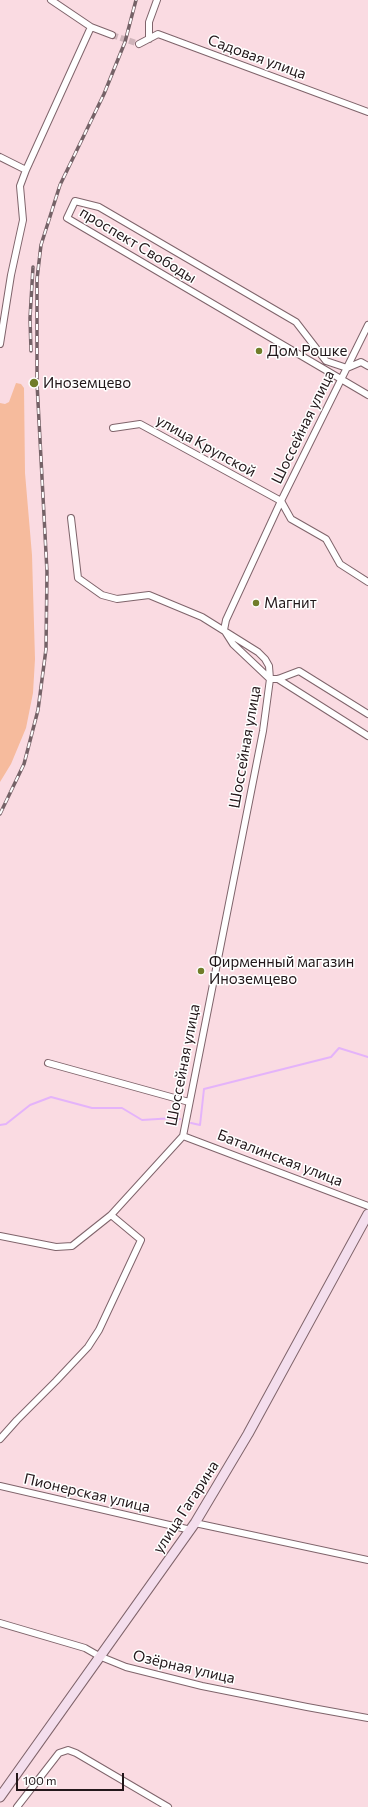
<!DOCTYPE html>
<html>
<head>
<meta charset="utf-8">
<style>
  body { margin:0 }
  #map { position:relative; width:368px; height:1807px; overflow:hidden; background:#fadbe2; font-family:Commissioner,sans-serif }
  canvas { display:block }
  .scale { position:absolute; left:16px; top:1773px; width:108px; height:18px; box-sizing:border-box; border:2px solid #22171a; border-top:0; padding-left:5px; font-size:12px; line-height:14px; white-space:nowrap; color:#22171a; -webkit-text-stroke:3px #fff; paint-order:stroke }
</style>
</head>
<body>
<div id="map">
<canvas width="368" height="1807"></canvas>
<div class="scale">100 m</div>
</div>
<script>
const context = document.querySelector('canvas').getContext('2d');
context.lineJoin = 'round';
function fill(path, color) {
  context.fillStyle = color;
  context.fill(path, 'evenodd');
}
function poly(rows) {
  const path = new Path2D();
  for (const r of rows) {
    path.moveTo(r[0], r[1]);
    for (let i = 2; i < r.length; i += 2) path.lineTo(r[i], r[i + 1]);
  }
  return path;
}
function trace(path, color, width, dash) {
  context.strokeStyle = color;
  context.lineWidth = width;
  context.lineCap = dash ? 'butt' : 'round';
  context.setLineDash(dash || []);
  context.stroke(path);
}
function write(font, color, halo, rows, align = 'center') {
  context.font = font + ' Commissioner,sans-serif';
  context.lineWidth = 3;
  context.setLineDash([]);
  context.textBaseline = 'middle';
  context.strokeStyle = halo;
  context.fillStyle = color;
  for (const [text, x, y, turn = 0] of rows) {
    context.save();
    context.translate(x, y);
    context.rotate((+turn || 0) * Math.PI / 180);
    context.textAlign = isNaN(turn) ? turn : align;
    if (halo) context.strokeText(text, 0, 0);
    context.fillText(text, 0, 0);
    context.restore();
  }
}
fill(poly([
  [16,383,21,384,24,388,25,473,32,555,35,659,33,693,26,728,11,764,0,782,0,403,5,404,9,402]
]), '#f6bb9d');
trace(poly([
  [191,1123,200,1125,204,1089,331,1057,339,1048,368,1057],
  [0,1125,6,1124,30,1105,51,1097,92,1108,122,1108,142,1120,174,1118,180,1119]
]), '#e4b3fa', 2);
trace(poly([
  [112,35,139,44]
]), '#cfb4ba', 6, [6, 3]);
const minor = poly([
  [51,0,91,27,112,35],
  [149,39,149,22,157,0],
  [139,44,158,34,368,112],
  [0,157,26,170],
  [0,344,11,275,23,220,20,186,26,170,91,27],
  [368,366,361,362,347,368,326,361,296,322,99,207,75,201,67,218,368,395],
  [113,428,140,424,281,501,291,519,326,539,340,564,368,582],
  [224,630,226,620,281,501,368,325],
  [226,633,233,644,270,679,278,679,299,671,368,714],
  [278,679,368,736],
  [48,1063,189,1102],
  [183,1136,368,1206],
  [0,1236,56,1247,72,1246,111,1215,183,1136,263,731,270,679,269,666,265,659,258,652,202,617,149,595,117,599,102,595,78,578,71,518],
  [0,1439,17,1420,56,1381,88,1347,99,1330,141,1240,111,1215],
  [0,1486,191,1530],
  [195,1523,368,1560],
  [0,1623,85,1648,99,1656,126,1667,202,1686,307,1707,368,1718],
  [17,1807,59,1753,68,1750,76,1753,168,1807]
]);
const secondary = poly([
  [0,1797,195,1523,248,1434,368,1214]
]);
trace(minor, '#7f646b', 8);
trace(secondary, '#7f646b', 11);
trace(minor, '#fff', 6);
trace(secondary, '#f4deed', 9);
const rail = poly([
  [31,351,30,318,33,267],
  [0,814,24,764,38,710,46,649,47,572,37,383,37,279,41,245,60,185,104,94,125,42,136,0]
]);
trace(rail, '#756267', 3.5);
trace(rail, '#fff', 2, [6]);
for (const [x, y, r, color] of [
  [259,351,4,"#707d2a"],
  [34,383,5,"#707d2a"],
  [256,603,4,"#707d2a"],
  [201,971,4,"#707d2a"]
]) {
  const dot = new Path2D();
  dot.arc(x, y, r, 0, 2 * Math.PI);
  context.fillStyle = color;
  context.fill(dot);
  trace(dot, '#fff', 1.5);
}
write('15px', '#22171a', '#fff', [
  ["Садовая улица",257,57,20],
  ["проспект Свободы",138,245,31],
  ["Шоссейная улица",303,427,-64],
  ["улица Крупской",206,446,29],
  ["Шоссейная улица",245,747,-80],
  ["Шоссейная улица",183,1065,-79],
  ["Баталинская улица",280,1158,21],
  ["Пионерская улица",87,1493,13],
  ["улица Гагарина",186,1507,-57],
  ["Озёрная улица",184,1667,13]
]);
write('15px', '#22171a', '#fff', [
  ["Дом Рошке",267,351],
  ["Иноземцево",43,383],
  ["Магнит",264,603],
  ["Фирменный магазин",209,962],
  ["Иноземцево",209,979]
], 'left');
</script>
</body>
</html>
